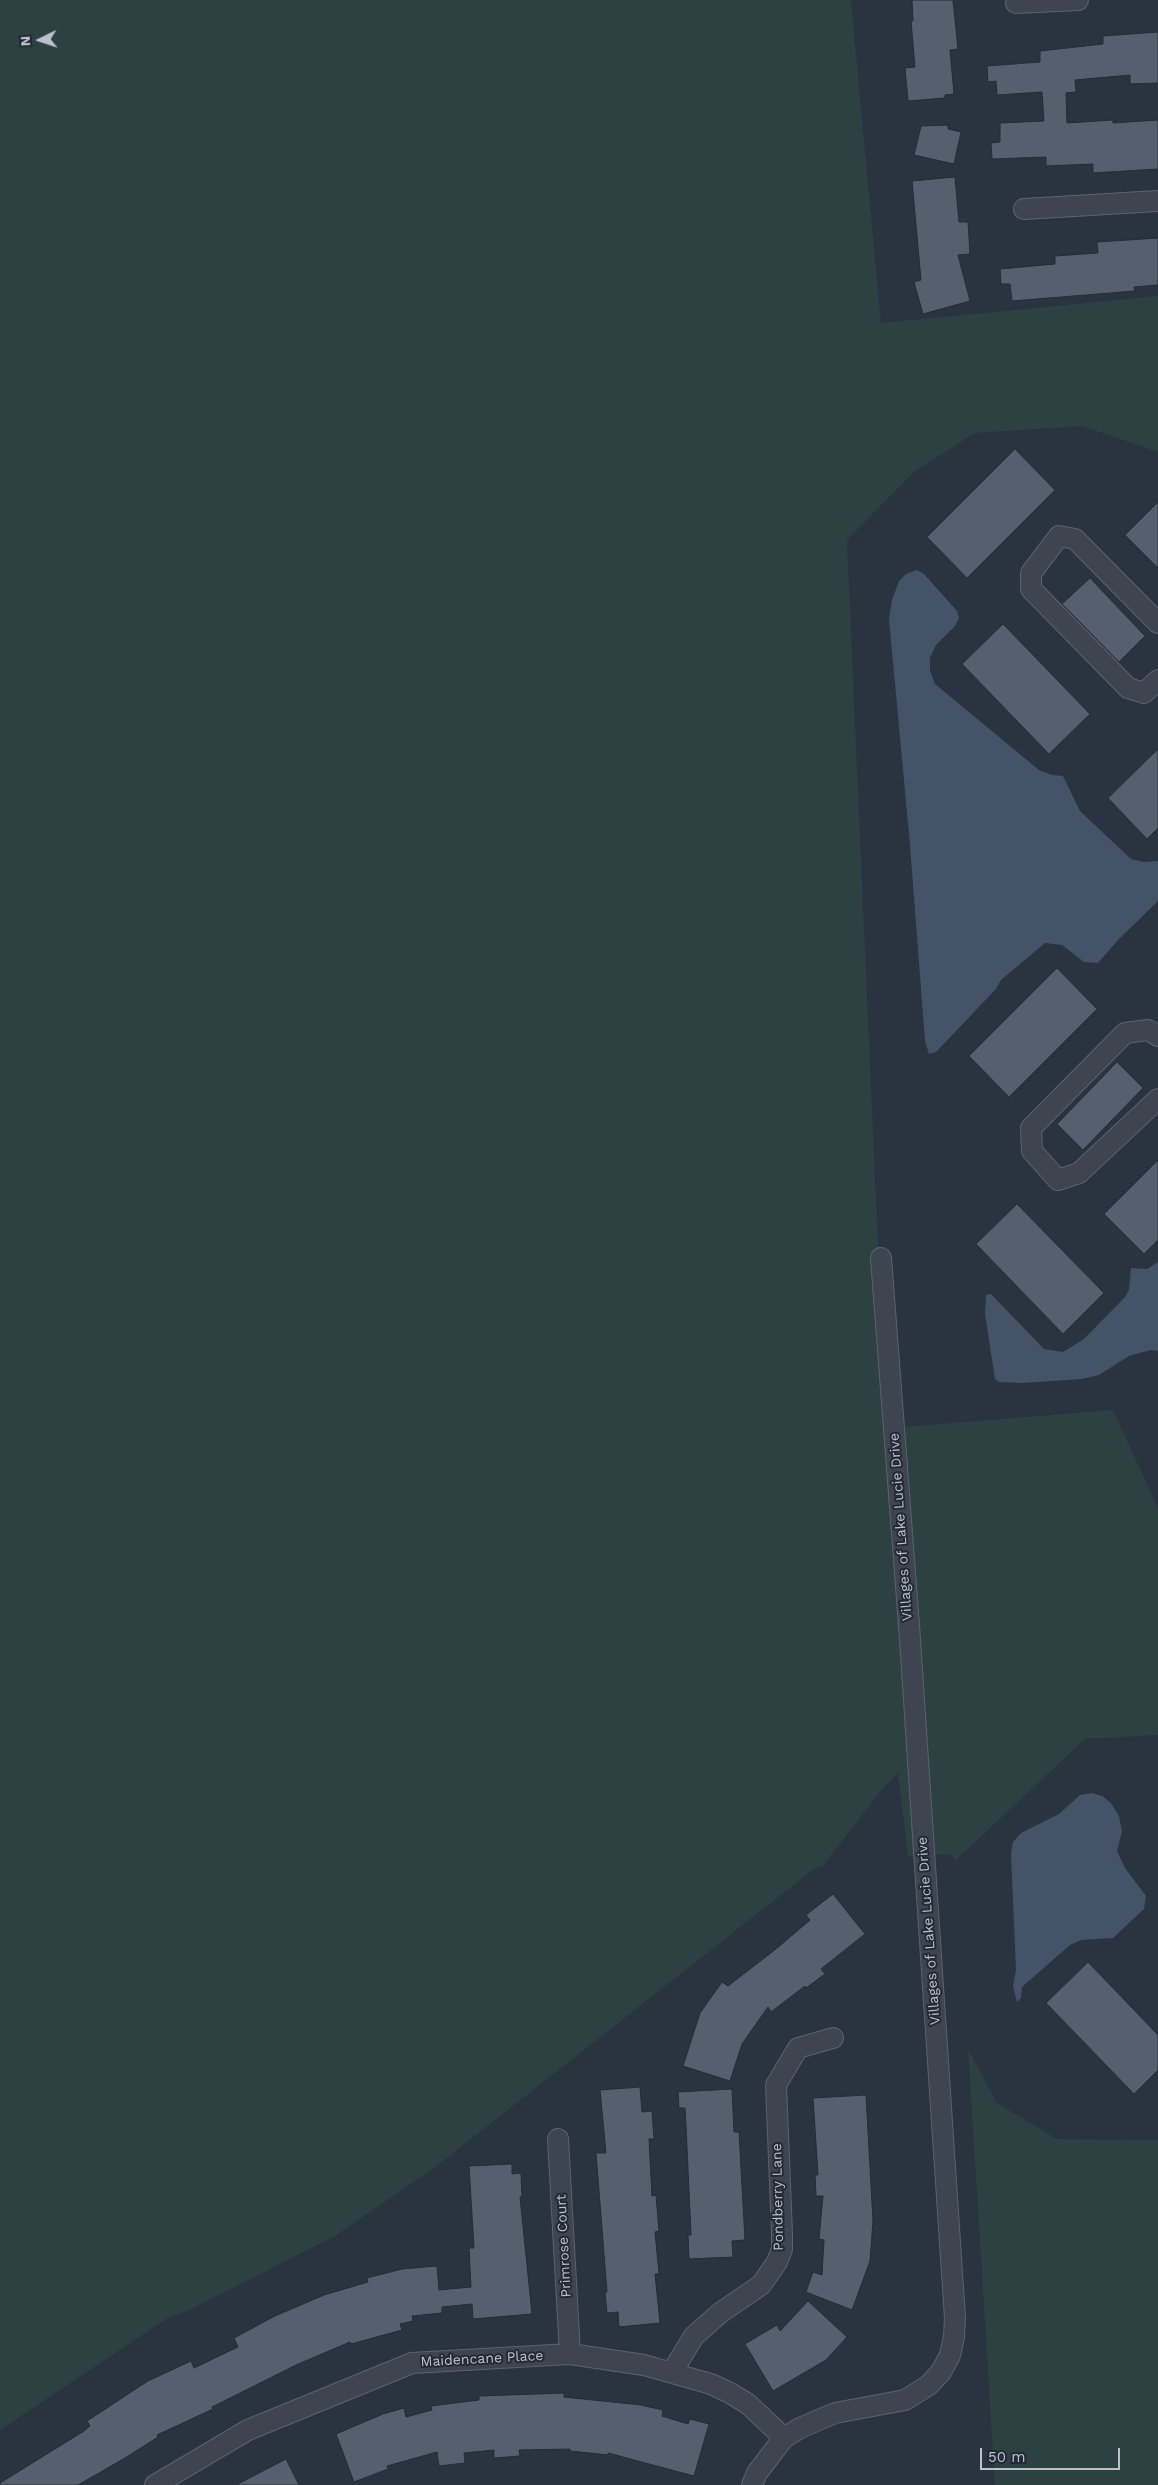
<!DOCTYPE html>
<html>
<head>
<meta charset="utf-8">
<style>
  body { margin:0 }
  #map { position:relative; width:1158px; height:2485px; overflow:hidden; background:#2a3340; font-family:"Work Sans",sans-serif }
  canvas { display:block }
  .north { position:absolute; left:15px; top:15px; width:50px; height:50px; -webkit-text-stroke:4px #232a35; paint-order:stroke; rotate:266deg; font-size:14px; font-weight:700; line-height:20px; text-align:center; color:#bbc1ca }
  .north::after { content:''; display:block; margin:auto; width:18px; height:22px; background:#bbc1ca; clip-path:polygon(50% 0,100% 100%,50% 72%,0 100%) }
  .scale { position:absolute; left:980px; top:2448px; width:140px; height:22px; box-sizing:border-box; border:2px solid #bbc1ca; border-top:0; padding-left:6px; font-size:15px; line-height:18px; white-space:nowrap; color:#bbc1ca; -webkit-text-stroke:4px #232a35; paint-order:stroke }
</style>
</head>
<body>
<div id="map">
<canvas width="1158" height="2485"></canvas>
<div class="north">N</div>
<div class="scale">50 m</div>
</div>
<script>
const context = document.querySelector('canvas').getContext('2d');
context.lineJoin = 'round';
function fill(path, color) {
  context.fillStyle = color;
  context.fill(path, 'evenodd');
}
function poly(rows) {
  const path = new Path2D();
  for (const r of rows) {
    path.moveTo(r[0], r[1]);
    for (let i = 2; i < r.length; i += 2) path.lineTo(r[i], r[i + 1]);
  }
  return path;
}
function trace(path, color, width, dash) {
  context.strokeStyle = color;
  context.lineWidth = width;
  context.lineCap = dash ? 'butt' : 'round';
  context.setLineDash(dash || []);
  context.stroke(path);
}
function write(font, color, halo, rows, align = 'center') {
  context.font = font + ' "Work Sans",sans-serif';
  context.lineWidth = 4;
  context.setLineDash([]);
  context.textBaseline = 'middle';
  context.strokeStyle = halo;
  context.fillStyle = color;
  for (const [text, x, y, turn = 0] of rows) {
    context.save();
    context.translate(x, y);
    context.rotate((+turn || 0) * Math.PI / 180);
    context.textAlign = isNaN(turn) ? turn : align;
    if (halo) context.strokeText(text, 0, 0);
    context.fillText(text, 0, 0);
    context.restore();
  }
}
fill(poly([
  [0,0,851,0,881,323,1158,296,1158,452,1082,426,975,433,914,472,847,540,877,1223,890,1428,1113,1410,1158,1508,1158,1735,1085,1739,955,1861,953,1856,947,1854,908,1857,898,1773,883,1788,822,1867,814,1869,434,2168,335,2236,189,2310,166,2319,0,2430],
  [968,2049,997,2103,1057,2139,1158,2140,1158,2485,995,2485]
]), '#2d4042');
fill(poly([
  [917,570,924,574,957,611,959,618,955,626,936,645,930,658,930,671,935,684,1039,770,1052,775,1063,776,1080,811,1131,859,1144,862,1158,861,1158,901,1118,940,1098,963,1084,962,1062,945,1045,943,1001,980,996,989,936,1052,929,1054,925,1041,910,845,889,619,892,600,899,581,906,574],
  [1158,1262,1158,1351,1151,1350,1129,1356,1099,1375,1082,1379,1022,1383,999,1382,995,1379,985,1314,986,1295,991,1294,1044,1349,1063,1352,1084,1339,1125,1297,1129,1290,1131,1268,1147,1269],
  [1092,1793,1102,1796,1111,1803,1119,1816,1122,1831,1117,1851,1125,1868,1146,1896,1144,1909,1113,1938,1081,1940,1070,1945,1022,1987,1021,1998,1017,2002,1013,1986,1016,1970,1011,1854,1013,1842,1021,1833,1059,1814,1080,1795]
]), '#445368');
const building = poly([
  [912,0,953,0,958,49,950,50,954,94,945,95,945,98,908,101,905,68,915,67,911,21,913,21,912,0],
  [1158,32,1158,83,1130,84,1130,75,1075,80,1076,92,1066,93,1067,123,1113,120,1113,123,1158,120,1158,169,1093,173,1093,164,1046,166,1046,157,992,159,991,143,1000,142,1000,123,1044,121,1042,92,997,95,996,81,988,82,987,66,1040,62,1040,51,1103,44,1103,36,1158,32],
  [948,125,948,129,961,132,954,164,914,155,921,126,948,125],
  [955,177,959,222,968,222,970,254,958,255,970,301,923,314,914,282,921,280,912,181,955,177],
  [1158,238,1158,285,1134,287,1135,291,1012,301,1010,284,1001,284,1000,269,1055,264,1055,256,1098,253,1097,242,1158,238],
  [1015,449,1055,490,967,578,927,537,1015,449],
  [1158,502,1158,568,1125,535,1158,502],
  [1090,578,1145,636,1119,662,1062,604,1090,578],
  [1003,624,1090,714,1049,754,962,664,1003,624],
  [1158,749,1158,828,1147,839,1108,798,1158,749],
  [1057,968,1097,1009,1009,1097,969,1056,1057,968],
  [1117,1062,1143,1088,1083,1150,1057,1124,1117,1062],
  [1158,1160,1158,1240,1144,1254,1104,1214,1158,1160],
  [1017,1204,1104,1293,1063,1334,976,1244,1017,1204],
  [833,1894,865,1934,821,1969,825,1974,806,1988,805,1986,771,2012,768,2007,742,2044,730,2081,683,2066,700,2013,722,1982,728,1986,776,1949,810,1920,806,1915,833,1894],
  [1088,1962,1158,2035,1158,2070,1134,2094,1046,2003,1088,1962],
  [640,2087,642,2112,652,2111,654,2139,649,2139,652,2196,656,2195,659,2231,655,2232,659,2274,655,2274,660,2323,619,2327,618,2312,607,2313,605,2292,607,2292,596,2153,606,2153,600,2090,640,2087],
  [732,2089,734,2132,739,2132,745,2240,732,2241,733,2257,689,2259,688,2235,691,2235,686,2126,685,2108,679,2108,678,2092,732,2089],
  [866,2095,873,2221,870,2261,852,2310,806,2292,813,2272,822,2275,824,2240,819,2239,823,2196,816,2196,815,2175,818,2175,813,2098,866,2095],
  [512,2164,512,2174,521,2173,522,2197,520,2197,532,2314,473,2319,472,2304,442,2307,442,2313,412,2316,413,2321,400,2324,402,2330,351,2344,350,2342,296,2365,212,2407,213,2409,157,2435,158,2437,125,2458,78,2485,0,2485,0,2483,84,2431,90,2426,87,2421,148,2381,191,2361,194,2368,238,2347,234,2338,275,2316,324,2295,368,2282,367,2278,402,2269,437,2266,439,2290,471,2287,469,2248,474,2248,469,2166,512,2164],
  [808,2301,847,2337,826,2360,773,2391,745,2344,777,2325,780,2331,808,2301],
  [564,2393,564,2397,641,2405,663,2410,662,2416,688,2424,690,2419,709,2424,694,2476,608,2453,608,2455,570,2451,570,2449,519,2450,520,2456,494,2458,494,2450,464,2453,465,2463,439,2466,437,2452,387,2466,388,2469,354,2482,336,2434,383,2414,404,2408,406,2417,432,2410,431,2406,479,2400,479,2396,564,2393],
  [286,2459,299,2485,236,2485,286,2459]
]);
fill(building, '#565f6d');
trace(building, '#252c37', 1);
const minor = poly([
  [1016,3,1078,0],
  [1024,209,1158,201],
  [1158,623,1075,539,1059,536,1031,573,1031,589,1128,688,1144,693,1158,680],
  [1158,1036,1148,1030,1125,1033,1031,1128,1032,1151,1058,1180,1079,1173,1158,1099],
  [558,2139,570,2354],
  [672,2372,694,2336,720,2313,761,2285,777,2262,782,2249,782,2234,776,2085,798,2048,833,2038],
  [155,2485,248,2430,412,2363,570,2354,644,2365,711,2384,730,2393,748,2404,784,2438],
  [752,2485,757,2473,776,2448,784,2438,800,2428,835,2413,905,2400,929,2385,941,2372,950,2355,954,2337,955,2318,909,1625,881,1258]
]);
trace(minor, '#5c636d', 22);
trace(minor, '#3e4550', 20);
write('14px', '#bbc1ca', '#232a35', [
  ["Villages of Lake Lucie Drive",901,1527,-94],
  ["Villages of Lake Lucie Drive",929,1931,-94],
  ["Pondberry Lane",778,2197,-91],
  ["Primrose Court",564,2246,-93],
  ["Maidencane Place",482,2359,-3]
]);
</script>
</body>
</html>
